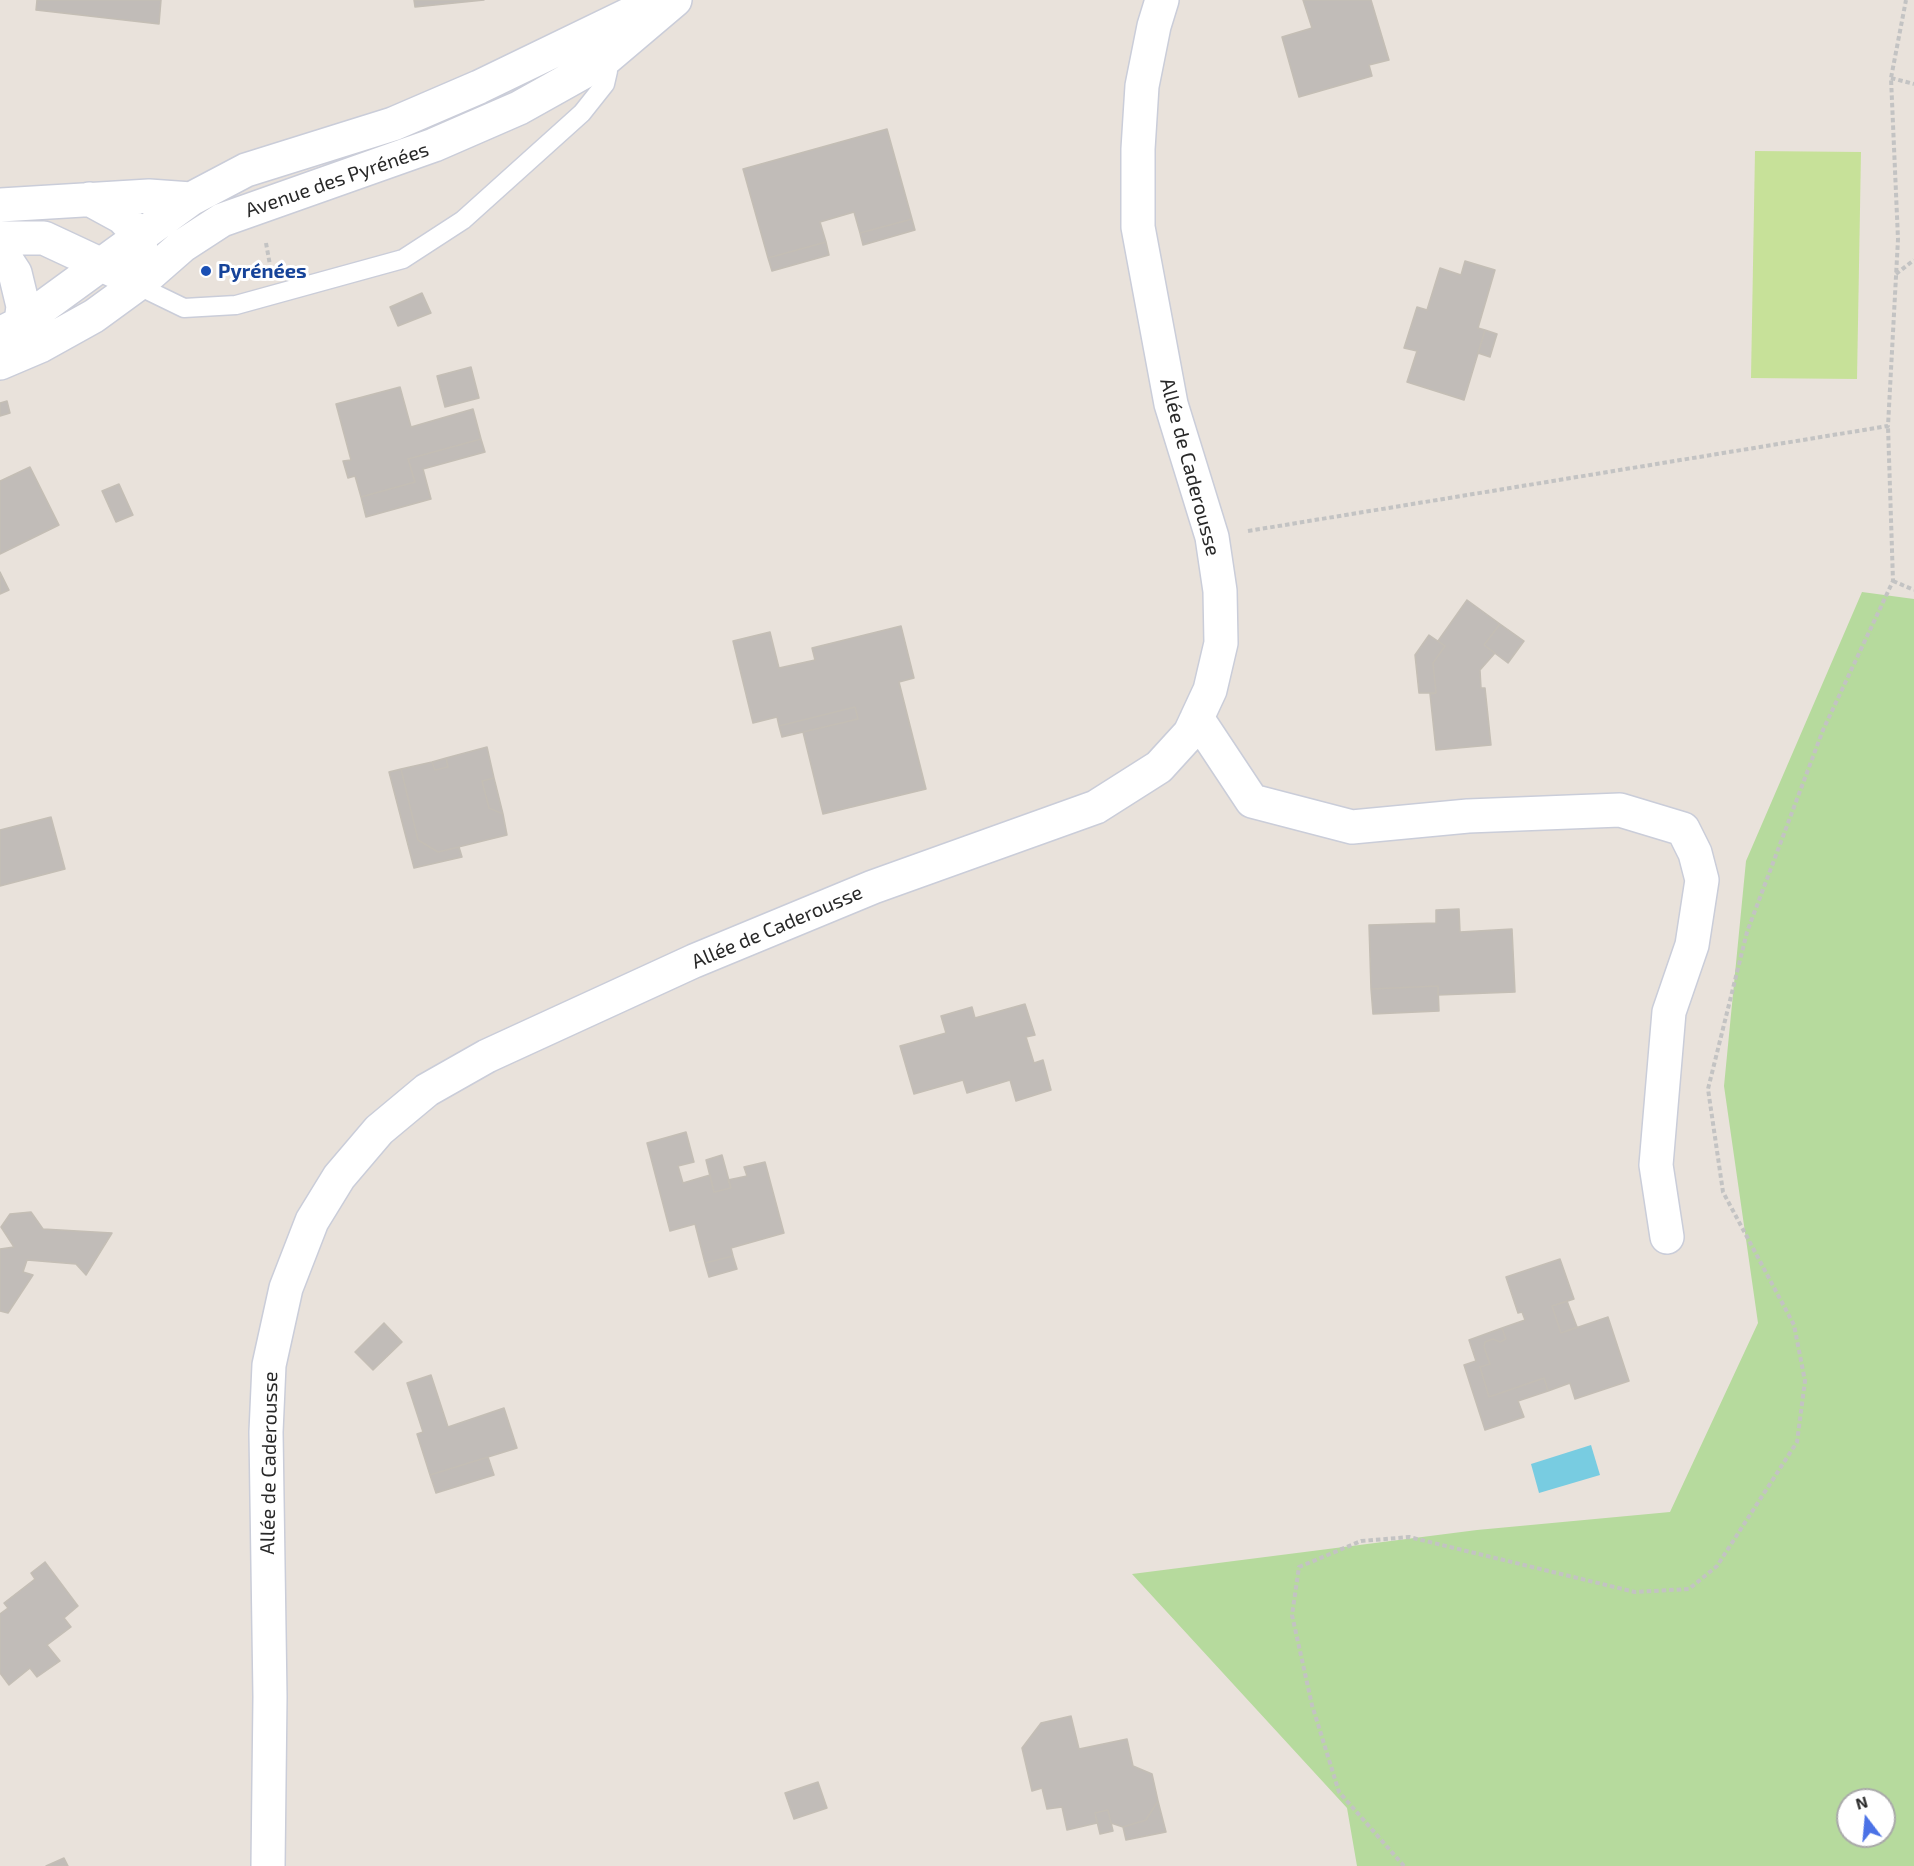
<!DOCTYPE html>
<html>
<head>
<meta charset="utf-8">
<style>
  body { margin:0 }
  #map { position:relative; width:1914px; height:1866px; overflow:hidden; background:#e9e2db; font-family:"Exo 2",sans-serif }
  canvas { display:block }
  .north { position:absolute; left:1836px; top:1788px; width:60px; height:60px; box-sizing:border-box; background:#fff; border:2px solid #a9a9a9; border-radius:50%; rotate:344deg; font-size:16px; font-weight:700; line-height:24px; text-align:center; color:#282828 }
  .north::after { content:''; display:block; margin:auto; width:21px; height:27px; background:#4b72e6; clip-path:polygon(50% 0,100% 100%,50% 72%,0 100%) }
</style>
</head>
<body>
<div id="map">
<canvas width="1914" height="1866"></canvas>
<div class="north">N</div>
</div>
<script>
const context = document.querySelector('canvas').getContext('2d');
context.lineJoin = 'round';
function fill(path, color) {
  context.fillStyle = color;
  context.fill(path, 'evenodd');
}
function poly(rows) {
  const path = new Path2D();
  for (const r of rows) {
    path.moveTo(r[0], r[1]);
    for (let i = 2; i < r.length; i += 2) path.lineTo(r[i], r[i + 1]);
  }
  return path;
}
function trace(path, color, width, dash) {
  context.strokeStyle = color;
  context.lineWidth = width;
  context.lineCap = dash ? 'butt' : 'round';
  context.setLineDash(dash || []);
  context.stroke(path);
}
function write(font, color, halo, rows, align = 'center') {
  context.font = font + ' "Exo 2",sans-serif';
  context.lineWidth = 6;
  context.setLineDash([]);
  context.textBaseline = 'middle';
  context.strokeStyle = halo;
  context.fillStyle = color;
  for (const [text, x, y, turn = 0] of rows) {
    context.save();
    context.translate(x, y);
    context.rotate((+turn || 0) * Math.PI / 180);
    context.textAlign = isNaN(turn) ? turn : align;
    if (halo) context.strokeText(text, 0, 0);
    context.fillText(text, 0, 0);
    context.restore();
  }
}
fill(poly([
  [1862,592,1914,599,1914,1866,1357,1866,1347,1808,1132,1574,1477,1530,1670,1512,1758,1323,1724,1086,1746,861],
  [1848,1800,1884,1800,1884,1836,1848,1836]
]), '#b6da9d');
fill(poly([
  [1755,151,1861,152,1857,379,1751,378]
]), '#c7e199');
fill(poly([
  [1591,1445,1600,1475,1539,1493,1531,1464]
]), '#78cce1');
const building = poly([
  [37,0,161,0,159,24,36,10,37,0],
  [414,0,484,0,415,7,414,0],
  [1303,0,1371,0,1389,60,1369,65,1372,76,1299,97,1282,37,1312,28,1303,0],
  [887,129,912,219,860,233,854,212,820,222,826,242,768,258,743,169,887,129],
  [912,219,915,230,863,245,860,233,912,219],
  [826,242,829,255,772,271,768,258,826,242],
  [1465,261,1495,270,1478,328,1485,330,1464,400,1407,382,1417,351,1404,348,1417,307,1427,310,1440,268,1461,275,1465,261],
  [422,293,431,313,398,326,390,307,422,293],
  [1485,330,1497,334,1490,357,1478,353,1485,330],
  [471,367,479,398,445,407,437,376,471,367],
  [400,387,411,427,473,409,481,439,408,459,415,482,361,497,355,476,348,478,343,461,351,460,336,404,400,387],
  [7,401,10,413,0,416,0,403,7,401],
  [481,439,485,452,423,469,431,499,366,517,361,497,415,482,408,459,481,439],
  [30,467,59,525,0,554,0,481,30,467],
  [119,484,133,515,116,522,102,491,119,484],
  [0,572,9,590,0,594,0,572],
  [1467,600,1500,624,1484,645,1495,653,1480,670,1481,688,1485,688,1491,745,1436,750,1430,694,1436,693,1433,663,1445,646,1438,641,1467,600],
  [1500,624,1524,641,1508,663,1484,645,1500,624],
  [901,626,914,678,899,682,926,789,823,814,803,732,858,719,855,707,779,726,777,717,753,723,733,641,770,632,779,668,815,660,812,648,901,626],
  [1429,635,1445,646,1433,663,1436,693,1419,693,1415,655,1429,635],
  [855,707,858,719,782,737,779,726,855,707],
  [487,747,494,778,482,781,489,808,503,814,507,835,438,852,418,840,401,769,432,762,435,770,448,767,446,758,487,747],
  [446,758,448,767,435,770,432,762,446,758],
  [401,769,418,840,438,852,459,847,462,857,414,868,389,772,401,769],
  [494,778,503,814,489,808,482,781,494,778],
  [51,817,65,869,0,886,0,830,51,817],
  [1459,909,1460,932,1512,929,1515,992,1438,995,1438,986,1371,989,1369,925,1436,923,1436,910,1459,909],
  [1438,986,1439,1011,1373,1014,1371,989,1438,986],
  [1025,1004,1035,1035,1026,1037,1034,1063,1043,1060,1051,1090,1016,1101,1010,1080,967,1093,963,1080,914,1094,900,1046,946,1033,941,1016,972,1007,975,1018,1025,1004],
  [686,1132,694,1162,678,1166,683,1183,710,1175,714,1192,731,1188,728,1180,747,1176,744,1167,765,1162,784,1233,731,1248,733,1256,705,1263,695,1224,670,1231,647,1143,686,1132],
  [722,1155,731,1188,714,1192,706,1160,722,1155],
  [31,1212,43,1229,112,1233,86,1275,76,1264,27,1260,23,1272,33,1275,8,1313,0,1311,0,1249,14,1247,1,1227,10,1214,31,1212],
  [733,1256,737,1269,709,1277,705,1263,733,1256],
  [1560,1259,1574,1299,1552,1306,1561,1333,1608,1317,1629,1381,1575,1399,1570,1383,1548,1391,1544,1378,1489,1397,1480,1367,1490,1364,1484,1347,1485,1342,1493,1339,1500,1342,1506,1339,1502,1328,1525,1320,1522,1312,1518,1313,1506,1277,1560,1259],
  [1567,1301,1577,1327,1561,1333,1552,1306,1567,1301],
  [384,1323,402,1342,373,1370,355,1352,384,1323],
  [1502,1328,1506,1339,1500,1342,1493,1339,1485,1342,1484,1347,1490,1364,1480,1367,1489,1397,1544,1378,1548,1391,1518,1401,1524,1417,1485,1430,1464,1365,1476,1361,1469,1340,1502,1328],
  [431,1375,448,1427,504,1408,517,1448,430,1475,417,1434,423,1432,407,1383,431,1375],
  [488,1457,494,1475,436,1493,430,1475,488,1457],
  [45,1562,78,1606,64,1618,71,1627,47,1645,60,1661,37,1677,30,1668,9,1685,0,1673,0,1614,8,1608,4,1603,35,1579,31,1573,45,1562],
  [1071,1716,1079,1749,1127,1739,1133,1766,1152,1774,1158,1801,1146,1820,1123,1827,1111,1823,1108,1810,1095,1813,1097,1823,1067,1830,1062,1807,1047,1809,1042,1788,1032,1791,1022,1748,1041,1723,1071,1716],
  [818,1782,827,1808,794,1819,785,1793,818,1782],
  [1158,1801,1166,1832,1126,1840,1123,1827,1146,1820,1158,1801],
  [1108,1810,1113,1831,1100,1834,1095,1813,1108,1810],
  [64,1858,68,1866,46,1866,64,1858]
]);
fill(building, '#c1bcb8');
trace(building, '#c4beb5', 1.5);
const service = poly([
  [142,281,149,291,184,308,236,305,403,259,463,220,582,113,605,84,608,71,600,57]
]);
const minor = poly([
  [1197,718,1252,801,1352,827,1468,816,1620,810,1683,829,1695,853,1702,880,1692,945,1669,1012,1656,1165,1667,1237],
  [268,1866,270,1697,266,1432,269,1365,286,1288,312,1221,339,1177,379,1130,427,1090,487,1056,694,961,873,887,1096,807,1159,767,1190,733,1210,690,1221,643,1220,591,1212,537,1171,404,1138,227,1138,149,1142,86,1154,26,1162,0]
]);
const tertiary = poly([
  [89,199,122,217,140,236,141,257],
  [0,205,149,196,191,199],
  [0,238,44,238,119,273],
  [0,250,15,273,23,306,21,323],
  [0,334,21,323,191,199,246,170,393,124,479,87,655,2],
  [0,363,40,346,94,316,142,281,182,246,222,220,434,145,519,108,603,61,675,0]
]);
trace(service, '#cacdd9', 21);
trace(minor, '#cacdd9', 36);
trace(tertiary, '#cacdd9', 36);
trace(poly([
  [1891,78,1914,84],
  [266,243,270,265],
  [1896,274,1914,260],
  [1248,531,1888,426,1898,239,1891,78,1906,0],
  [1893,581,1914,590],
  [1404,1866,1339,1792,1312,1705,1292,1615,1299,1567,1361,1541,1409,1537,1635,1592,1689,1589,1717,1566,1797,1442,1805,1381,1794,1325,1723,1192,1708,1089,1747,932,1823,730,1893,581,1888,426]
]), '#c3c3c3', 4, [4.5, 3]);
trace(service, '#fff', 18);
trace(minor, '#fff', 33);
trace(tertiary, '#fff', 33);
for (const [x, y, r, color] of [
  [206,271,6,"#1a4fb4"]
]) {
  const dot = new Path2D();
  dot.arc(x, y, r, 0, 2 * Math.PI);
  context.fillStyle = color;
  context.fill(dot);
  trace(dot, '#fff', 2);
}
write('20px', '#282828', '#fff', [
  ["Avenue des Pyrénées",337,180,-19],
  ["Allée de Caderousse",1190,467,75],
  ["Allée de Caderousse",777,927,-23],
  ["Allée de Caderousse",269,1463,-89]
]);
write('bold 20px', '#164399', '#fff', [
  ["Pyrénées",218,271]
], 'left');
</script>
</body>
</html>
